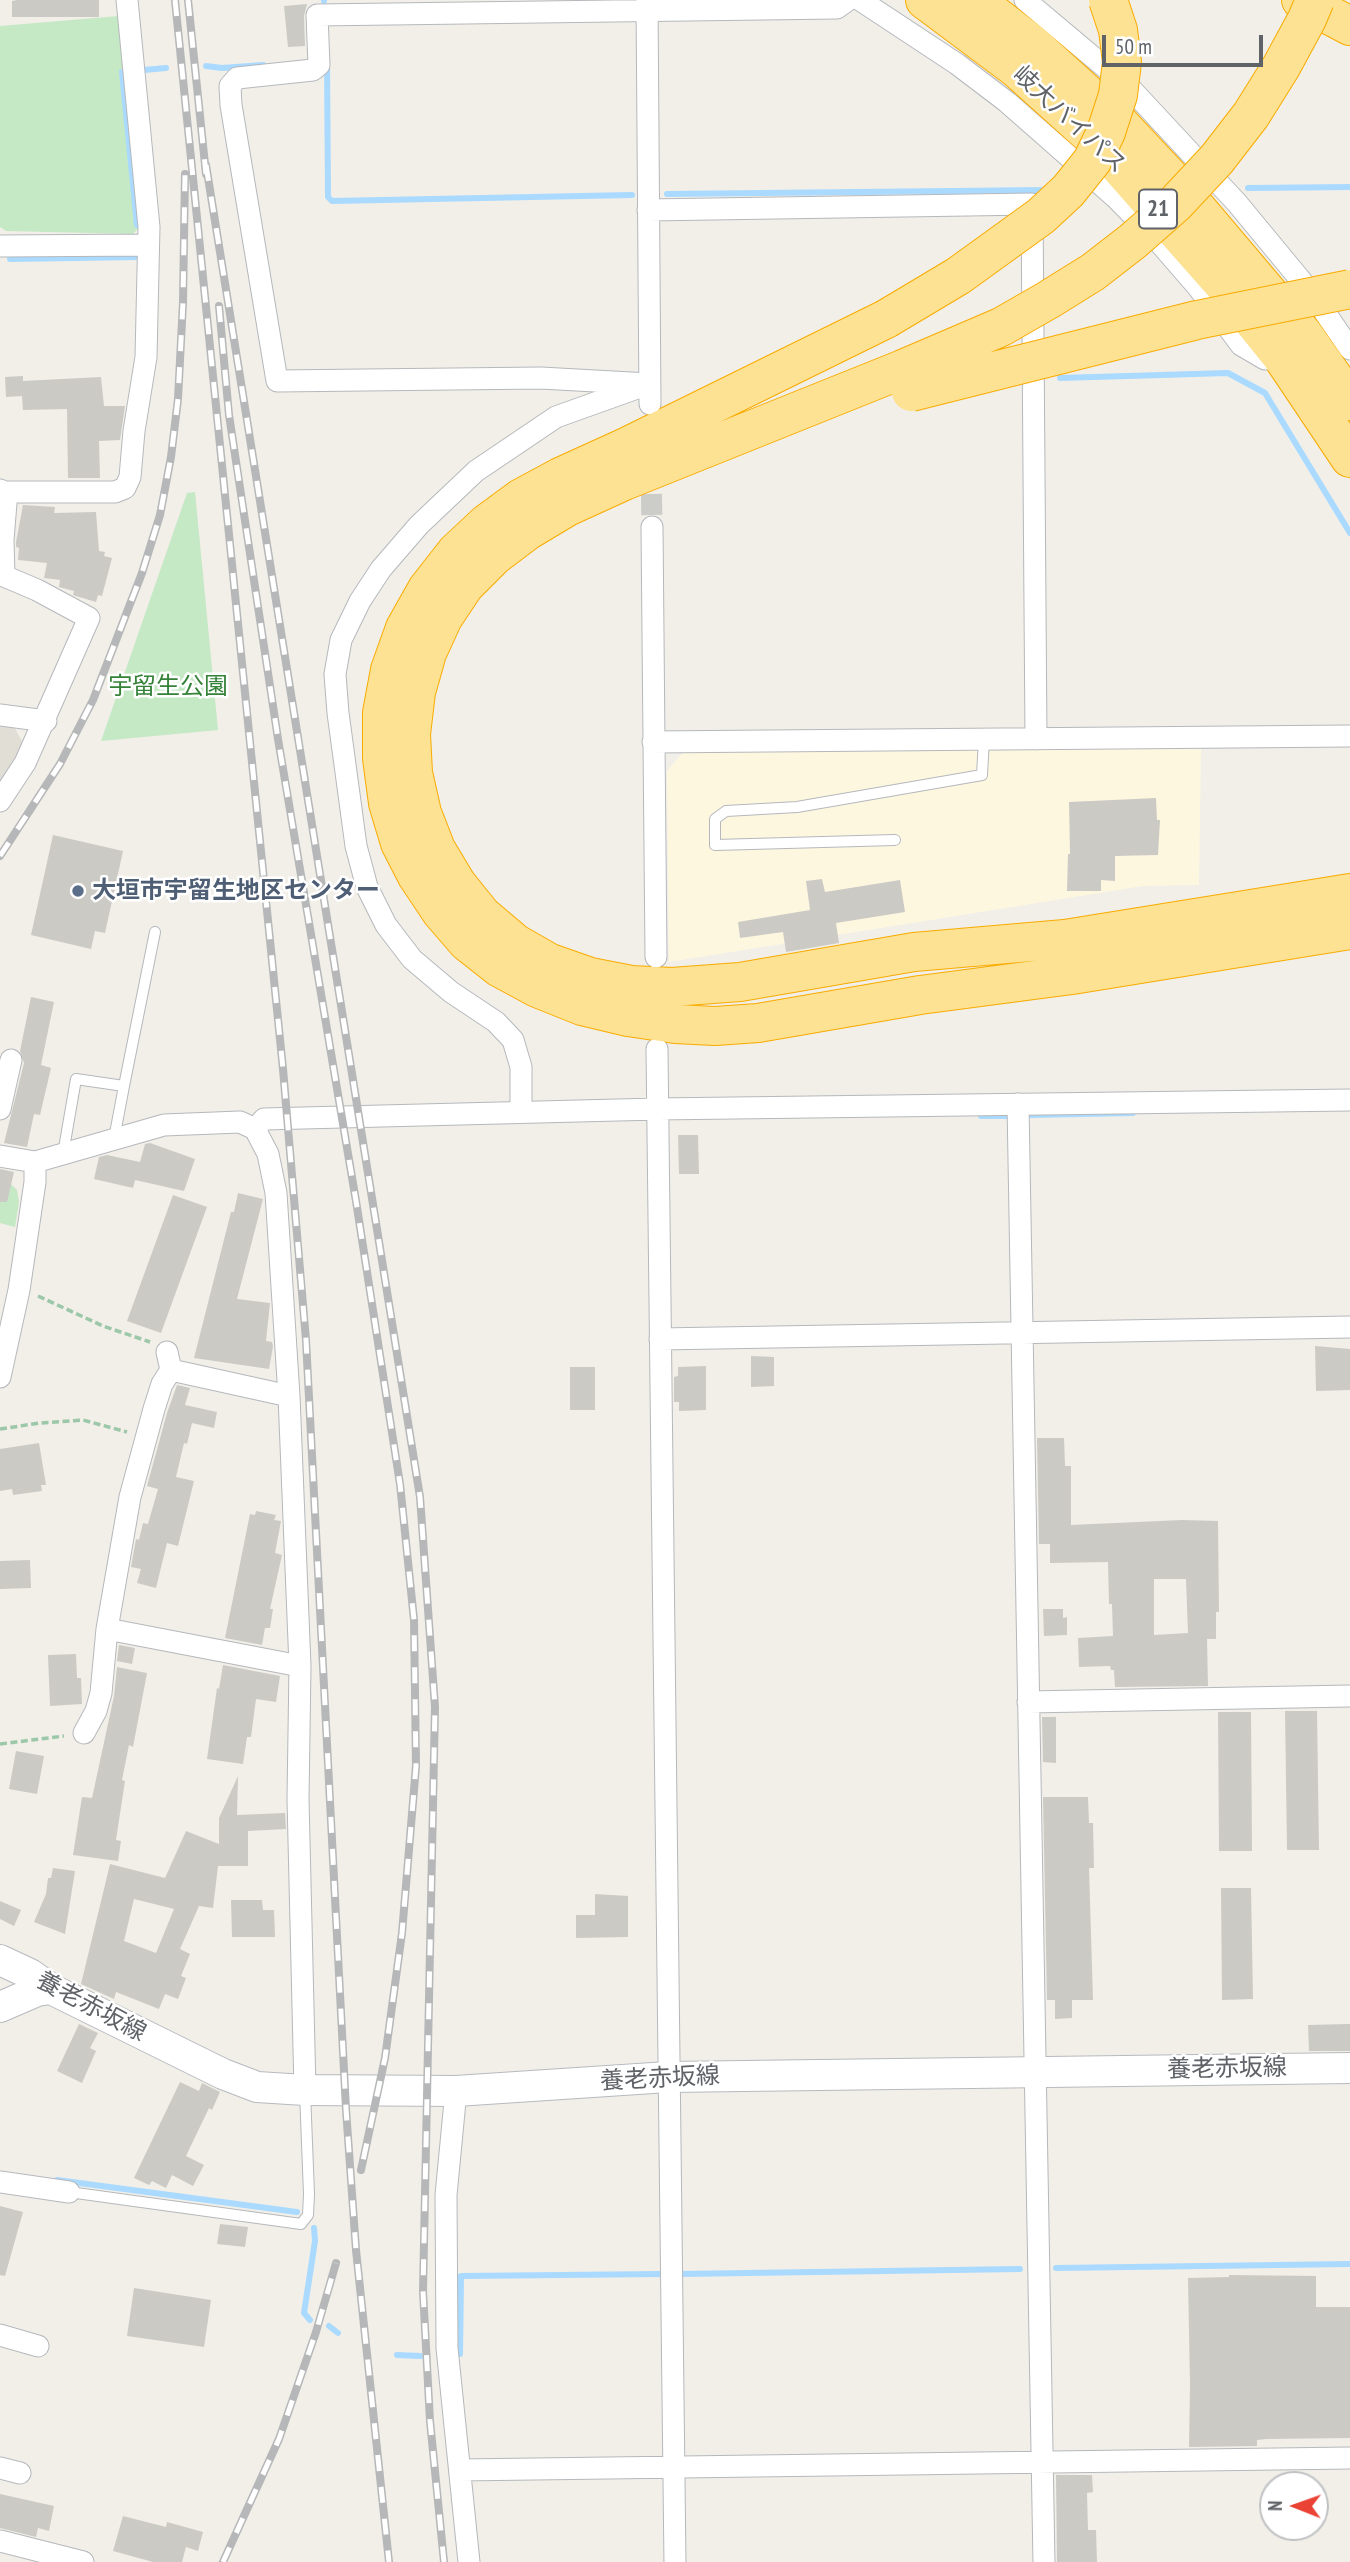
<!DOCTYPE html>
<html>
<head>
<meta charset="utf-8">
<style>
  body { margin:0 }
  #map { position:relative; width:1350px; height:2562px; overflow:hidden; background:#f1efe8; font-family:"PT Sans Narrow",sans-serif }
  canvas { display:block }
  .north { position:absolute; left:1259px; top:2471px; width:70px; height:70px; box-sizing:border-box; background:#fff; border:2px solid #bfc1c3; border-radius:50%; rotate:271deg; font-size:19px; font-weight:700; line-height:28px; text-align:center; color:#5f6368 }
  .north::after { content:''; display:block; margin:auto; width:24px; height:32px; background:#ea4335; clip-path:polygon(50% 0,100% 100%,50% 72%,0 100%) }
  .scale { position:absolute; left:1102px; top:35px; width:161px; height:32px; box-sizing:border-box; border:4px solid #5f6368; border-top:0; padding-left:9px; font-size:21px; line-height:24px; white-space:nowrap; color:#5f6368; -webkit-text-stroke:5px #fff; paint-order:stroke }
</style>
</head>
<body>
<div id="map">
<canvas width="1350" height="2562"></canvas>
<div class="north">N</div>
<div class="scale">50 m</div>
</div>
<script>
const context = document.querySelector('canvas').getContext('2d');
context.lineJoin = 'round';
function fill(path, color) {
  context.fillStyle = color;
  context.fill(path, 'evenodd');
}
function poly(rows) {
  const path = new Path2D();
  for (const r of rows) {
    path.moveTo(r[0], r[1]);
    for (let i = 2; i < r.length; i += 2) path.lineTo(r[i], r[i + 1]);
  }
  return path;
}
function trace(path, color, width, dash) {
  context.strokeStyle = color;
  context.lineWidth = width;
  context.lineCap = dash ? 'butt' : 'round';
  context.setLineDash(dash || []);
  context.stroke(path);
}
function write(font, color, halo, rows, align = 'center') {
  context.font = font + ' "PT Sans Narrow","Noto Sans JP",sans-serif';
  context.lineWidth = 5;
  context.setLineDash([]);
  context.textBaseline = 'middle';
  context.strokeStyle = halo;
  context.fillStyle = color;
  for (const [text, x, y, turn = 0] of rows) {
    context.save();
    context.translate(x, y);
    context.rotate((+turn || 0) * Math.PI / 180);
    context.textAlign = isNaN(turn) ? turn : align;
    if (halo) context.strokeText(text, 0, 0);
    context.fillText(text, 0, 0);
    context.restore();
  }
}
fill(poly([
  [1201,746,1199,885,1143,886,669,962,667,771,685,750]
]), '#fef7e0');
fill(poly([
  [0,722,12,723,24,745,0,781]
]), '#e1ded6');
fill(poly([
  [119,16,142,224,133,234,6,231,0,227,0,26],
  [195,492,218,730,101,741,187,493],
  [0,1179,7,1180,17,1190,19,1202,15,1227,0,1223]
]), '#c5e8c5');
trace(poly([
  [324,0,324,1],
  [327,62,328,197,332,201,632,195],
  [206,66,222,68,263,65],
  [144,70,166,68],
  [122,72,137,225],
  [1248,188,1350,187],
  [667,194,1047,190],
  [10,259,138,257],
  [1060,378,1228,373,1265,393,1350,533],
  [1030,1115,1133,1113],
  [981,1116,1010,1116],
  [57,2180,297,2212],
  [1056,2268,1350,2264],
  [680,2274,1020,2269],
  [310,2320,304,2313,315,2241,314,2228],
  [329,2326,338,2333],
  [460,2354,461,2276,663,2274],
  [397,2355,420,2356]
]), '#aadaff', 6);
fill(poly([
  [17,0,99,0,99,17,12,17,12,1],
  [307,4,304,16,305,46,288,47,284,6],
  [23,376,23,381,101,377,104,406,125,406,120,440,99,441,100,478,68,478,67,409,23,410,22,396,6,397,5,377],
  [23,505,55,507,54,513,96,512,99,551,105,552,104,556,112,558,102,596,98,595,96,602,76,596,73,595,74,591,59,587,60,580,44,578,47,563,18,560,19,548,16,547,16,542],
  [1156,798,1157,820,1160,820,1158,855,1115,856,1115,881,1101,880,1101,891,1067,891,1068,854,1070,854,1069,802],
  [53,835,123,851,105,933,95,931,91,949,31,935],
  [822,879,825,892,900,880,905,912,836,923,839,943,786,952,783,932,740,938,738,922,810,910,806,881],
  [31,997,54,1002,41,1065,51,1068,40,1115,34,1114,27,1147,4,1143,24,1063,20,1051],
  [678,1135,698,1135,699,1174,679,1174],
  [150,1143,195,1159,184,1191,135,1180,133,1188,94,1179,99,1157,107,1155,140,1162,145,1144],
  [0,1169,14,1172,7,1202,0,1202],
  [238,1193,263,1199,237,1299,270,1303,266,1341,272,1342,273,1346,269,1369,194,1358,231,1212,234,1212],
  [173,1195,207,1207,161,1333,127,1321],
  [1315,1346,1350,1349,1350,1390,1316,1391],
  [751,1356,774,1357,774,1386,751,1387],
  [706,1366,706,1410,679,1411,679,1402,674,1402,674,1377,678,1376,678,1367],
  [570,1367,595,1367,595,1410,570,1410],
  [177,1385,190,1388,185,1405,217,1412,214,1428,192,1423,187,1444,184,1443,176,1477,194,1481,178,1546,167,1543,156,1588,137,1583,141,1569,131,1567,136,1539,139,1540,143,1523,148,1524,158,1489,147,1486,167,1413],
  [1037,1438,1064,1438,1065,1466,1071,1466,1071,1525,1182,1520,1218,1521,1219,1612,1216,1612,1216,1639,1207,1639,1208,1686,1115,1687,1114,1670,1111,1670,1110,1666,1079,1667,1078,1638,1113,1636,1112,1604,1109,1604,1108,1562,1050,1563,1050,1544,1039,1544],
  [1154,1579,1186,1579,1188,1633,1154,1635],
  [39,1443,46,1485,41,1485,42,1491,13,1495,12,1489,0,1491,0,1449],
  [256,1511,276,1515,274,1520,281,1521,275,1553,282,1555,270,1609,273,1609,270,1628,265,1628,262,1645,225,1638,250,1514,255,1515],
  [30,1560,31,1588,0,1589,0,1561],
  [1043,1609,1063,1609,1063,1618,1067,1617,1067,1635,1044,1636],
  [119,1645,135,1648,132,1664,117,1661],
  [76,1654,77,1678,81,1678,82,1704,50,1706,48,1655],
  [223,1665,280,1676,276,1702,256,1699,251,1737,247,1737,243,1764,207,1759,217,1688,219,1689],
  [117,1667,147,1673,133,1747,129,1745,122,1780,125,1781,116,1840,121,1841,118,1861,73,1855,82,1797,92,1798,114,1696],
  [1285,1711,1317,1711,1319,1850,1287,1850],
  [1218,1712,1251,1712,1252,1851,1219,1851],
  [1042,1717,1056,1717,1056,1763,1043,1762],
  [16,1751,44,1756,37,1794,9,1789],
  [238,1776,237,1815,285,1813,286,1829,248,1831,248,1866,218,1866,213,1908,199,1906,180,1949,190,1954,181,1976,186,1978,178,1999,165,1994,159,2009,116,1992,114,1999,81,1984,110,1864,165,1878,186,1831,219,1844,219,1818],
  [134,1899,174,1909,156,1953,124,1941],
  [1043,1797,1088,1797,1089,1823,1093,1823,1094,1868,1089,1868,1093,2000,1072,2000,1072,2018,1055,2019,1055,2000,1047,2000],
  [53,1868,75,1871,65,1934,34,1922,46,1894,48,1878,51,1878],
  [1221,1888,1251,1888,1253,1999,1222,2000],
  [595,1894,628,1896,628,1937,576,1938,576,1915,595,1915],
  [231,1900,262,1900,263,1910,274,1910,275,1937,232,1937],
  [0,1901,21,1910,14,1926,0,1919],
  [79,2024,98,2033,90,2048,96,2051,82,2083,57,2071],
  [1350,2024,1350,2051,1309,2051,1308,2025],
  [180,2082,199,2091,202,2083,220,2092,212,2110,209,2108,186,2156,204,2165,193,2186,172,2175,166,2188,152,2181,149,2185,134,2178],
  [0,2206,23,2212,5,2276,0,2275],
  [220,2224,248,2227,245,2247,217,2244],
  [1229,2275,1316,2276,1316,2307,1350,2307,1350,2438,1266,2439,1257,2440,1257,2446,1189,2447,1190,2385,1188,2278,1229,2277],
  [134,2288,211,2300,204,2347,127,2336],
  [1056,2475,1092,2475,1093,2492,1087,2493,1088,2530,1096,2530,1097,2562,1057,2562],
  [0,2494,54,2506,49,2531,38,2528,36,2537,0,2528],
  [123,2516,166,2527,167,2522,203,2532,198,2551,186,2547,182,2562,153,2562,113,2551]
]), '#cccac5');
trace(poly([
  [651,463,652,527]
]), '#ccccc8', 21, [21, 10]);
const lane = poly([
  [895,840,715,845,715,819,726,811,797,807,982,775,984,739],
  [124,1086,155,932],
  [63,1154,76,1079,124,1086,114,1139],
  [69,2192,301,2224,308,2215,309,2194,305,2092]
]);
const street = poly([
  [647,0,650,404],
  [860,0,957,64,1007,102,1115,197,1158,241,1197,286,1241,345,1265,359,1281,358],
  [1025,0,1131,89,1237,203,1313,295,1350,349],
  [648,210,1032,204,1036,739],
  [0,246,148,245],
  [649,384,541,378,277,381,231,105,230,86,237,78,313,70,319,65,317,15,837,8,848,0],
  [0,490,4,492,115,492,125,488,130,477,134,431,146,357,149,227,127,0],
  [652,527,656,957],
  [0,715,46,721],
  [653,742,1350,736],
  [0,801,25,763,89,618,37,590,4,576,3,540,6,503,4,492],
  [657,1049,675,2562],
  [1018,1104,1044,2562],
  [0,1109,11,1060],
  [521,1112,521,1067,513,1040,496,1022,451,992,412,959,386,925,367,887,356,846,338,713,335,674,341,640,360,601,381,569,419,525,476,471,556,417,637,388],
  [255,1129,268,1154,276,1193,289,1396,300,1666,298,1799,305,2090],
  [0,1156,35,1162,164,1125,240,1122,255,1129,264,1119,657,1109,1350,1100],
  [660,1339,1350,1327],
  [171,1370,289,1396],
  [0,1377,19,1290,35,1182,35,1162],
  [107,1629,300,1666],
  [1028,1702,1350,1696],
  [84,1733,96,1711,101,1693,107,1629,130,1497,154,1409,162,1384,171,1370,167,1352],
  [456,2091,446,2195,447,2348,469,2562],
  [0,2182,69,2192],
  [0,2335,38,2346],
  [0,2468,20,2473],
  [460,2470,1350,2458],
  [0,2541,83,2562]
]);
const secondary = poly([
  [0,1960,30,1974,51,1989,223,2074,257,2087,305,2090,456,2091,668,2077,1350,2068],
  [0,2007,37,1991,51,1989]
]);
const highway = poly([
  [925,0,1016,68,1097,141,1225,286,1283,358,1350,458],
  [975,0,1032,44,1116,120,1176,184,1303,334,1350,401],
  [1301,0,1350,26],
  [886,319,626,447,560,477,521,498,487,523,456,552,427,589,405,628,390,670,382,713,382,758,388,803,400,843,417,876,441,912,467,942,500,968,537,988,582,1006,628,1017,675,1024,715,1026,758,1023,920,995,1072,975,1350,930],
  [903,369,624,481,567,507,527,531,494,556,465,585,443,618,427,653,416,692,411,734,413,773,422,813,436,849,457,884,482,915,515,943,550,963,590,977,631,985,672,987,740,982,914,952,1065,939,1350,893]
]);
trace(lane, '#b5b8bc', 12);
trace(street, '#b5b8bc', 23);
trace(secondary, '#b6babf', 32);
trace(highway, '#f9ab00', 40);
trace(poly([
  [38,1296,103,1326,150,1342],
  [0,1429,40,1423,83,1420,127,1432],
  [0,1744,64,1736]
]), '#9cc7a9', 3.5, [7, 3.5]);
trace(lane, '#fff', 10);
trace(street, '#fff', 21);
trace(secondary, '#fff', 30);
trace(highway, '#fde293', 38);
const rail = poly([
  [175,0,283,1069,306,1340,346,2109,356,2250,389,2562],
  [188,0,206,174],
  [206,165,420,1497,435,1707,423,2291,430,2421,444,2562],
  [219,306,229,415,278,739,356,1201,400,1484,414,1620,416,1766,402,1933,385,2058,361,2170],
  [0,856,60,764,93,700,142,573,160,515,171,457,178,399,183,302,185,174],
  [223,2562,279,2439,316,2332,336,2263]
]);
trace(rail, '#b6b7b8', 8);
trace(rail, '#fff', 5, [16]);
const highwayBridge = poly([
  [886,319,958,276,1041,216,1068,191,1092,161,1106,132,1118,95,1122,62,1118,30,1108,0],
  [903,369,1001,327,1048,300,1093,272,1133,241,1175,204,1217,159,1251,115,1281,67,1307,19,1315,0],
  [911,392,1197,320,1350,289]
]);
trace(highwayBridge, '#f9ab00', 40, []);
trace(highwayBridge, '#fde293', 38);
for (const [x, y, r, color] of [
  [78,891,7,"#5c6f8a"]
]) {
  const dot = new Path2D();
  dot.arc(x, y, r, 0, 2 * Math.PI);
  context.fillStyle = color;
  context.fill(dot);
  trace(dot, '#fff', 2.5);
}
for (const [x, y, w] of [
  [1158,209,38]
]) {
  const box = new Path2D();
  box.roundRect(x - w / 2, y - 19.5, w, 39, 5);
  context.fillStyle = '#fff';
  context.fill(box);
  trace(box, '#5f6368', 2);
}
write('bold 23px', '#5f6368', null, [
  ["21",1158,209]
]);
write('24px', '#5f6368', '#fff', [
  ["岐大バイパス",1069,120,43],
  ["養老赤坂線",91,2007,28],
  ["養老赤坂線",1227,2069,-1],
  ["養老赤坂線",660,2079,-3]
]);
write('24px', '#348238', '#fff', [
  ["宇留生公園",168,687]
]);
write('bold 24px', '#4e5e75', '#fff', [
  ["大垣市宇留生地区センター",92,891]
], 'left');
</script>
</body>
</html>
